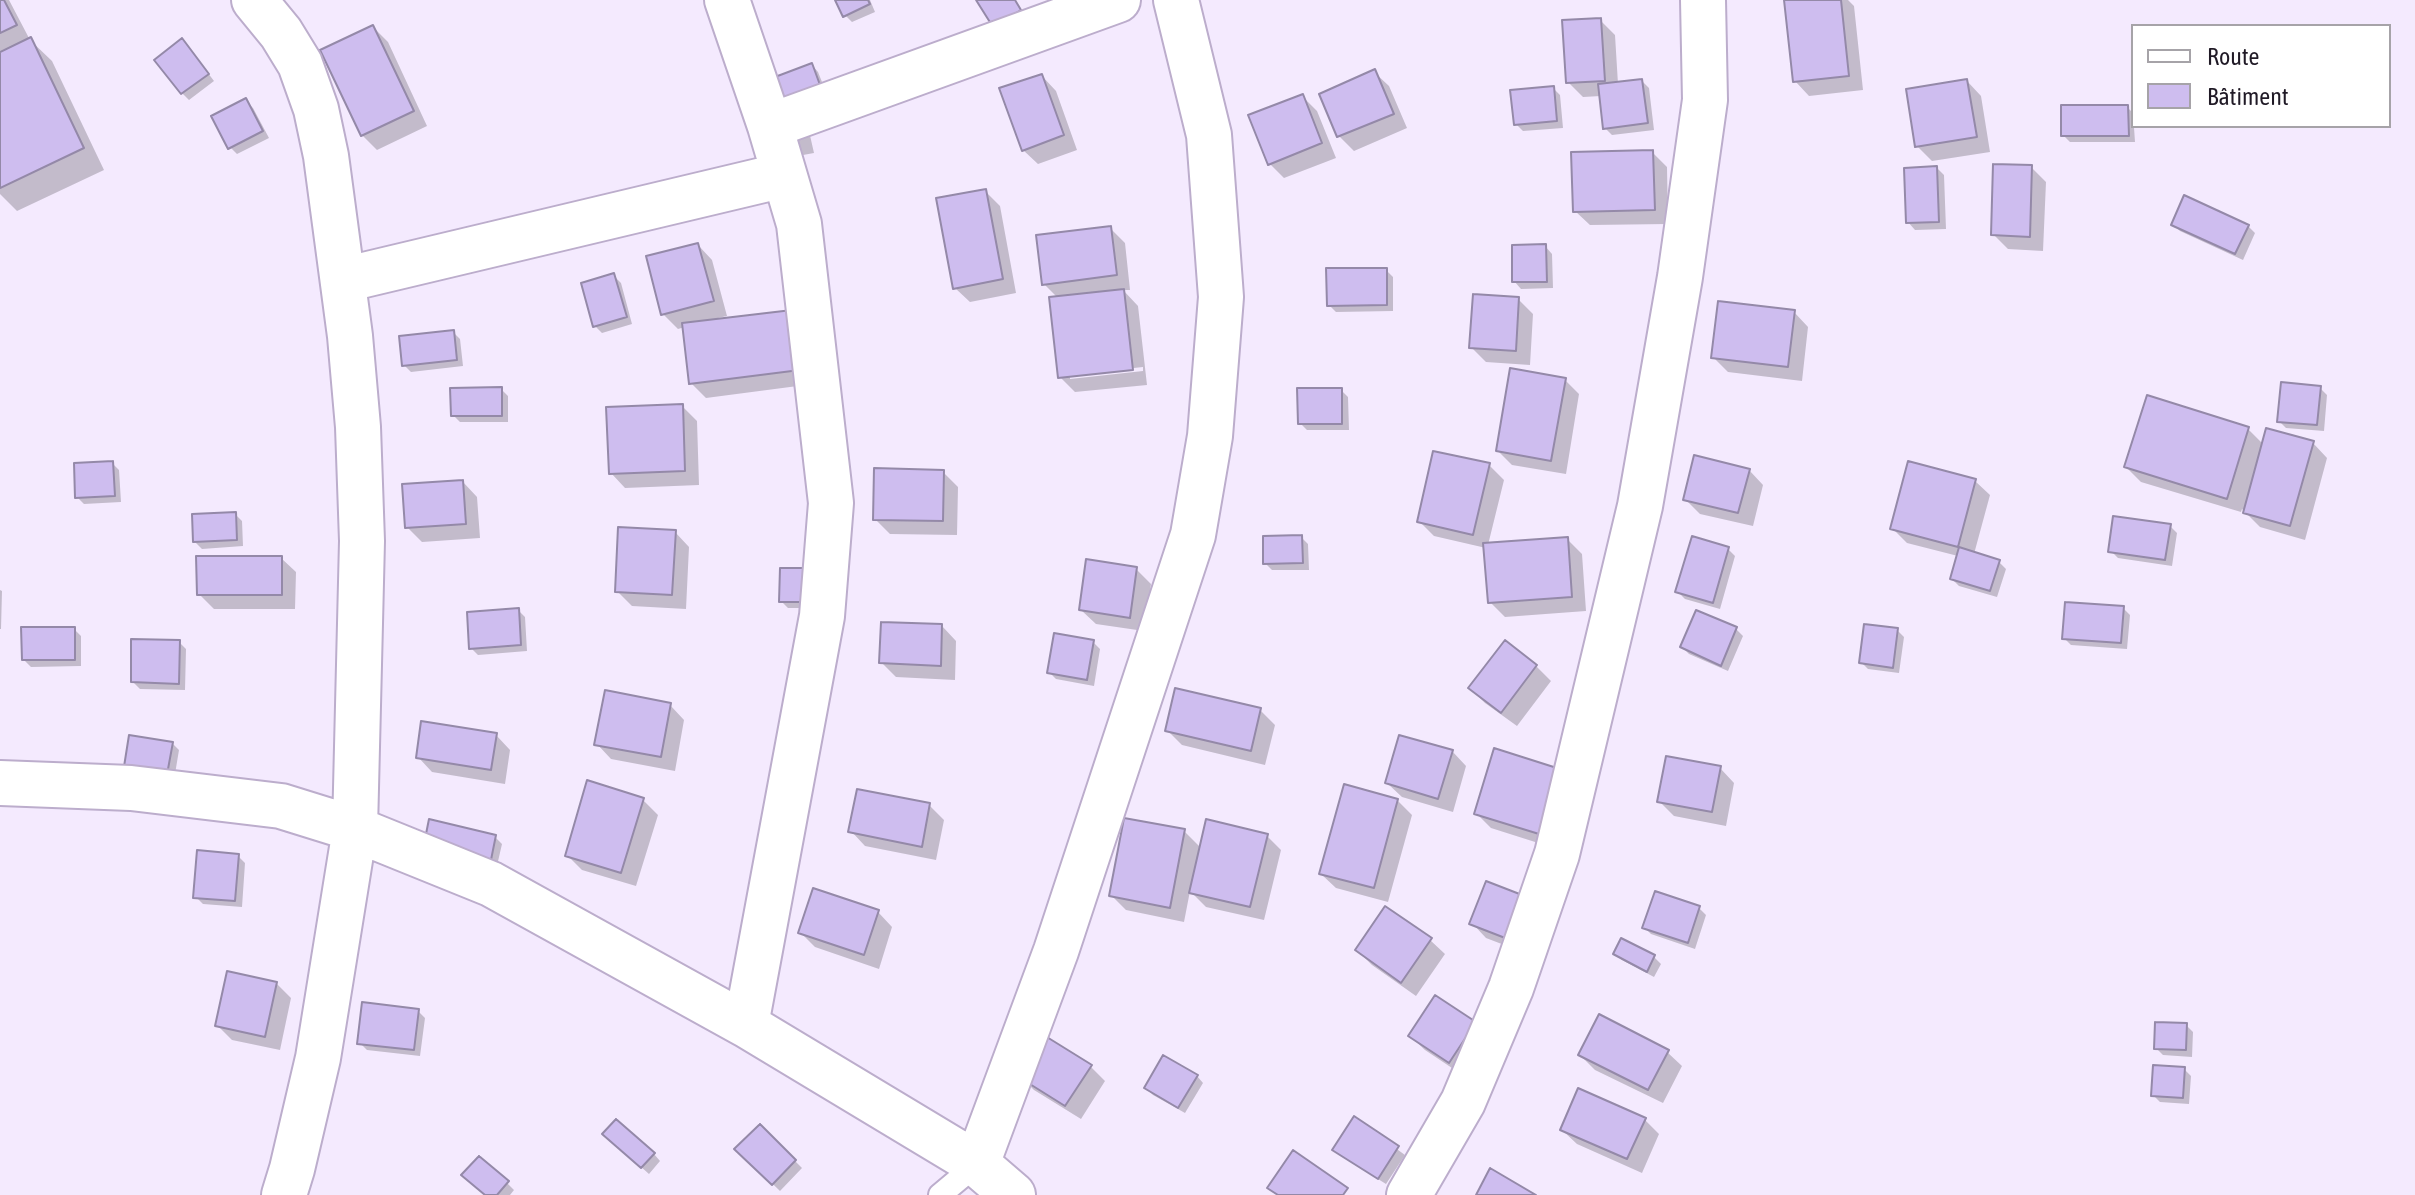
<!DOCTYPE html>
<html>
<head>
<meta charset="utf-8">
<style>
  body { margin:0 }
  #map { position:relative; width:2415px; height:1195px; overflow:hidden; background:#f4eafe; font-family:"Asap Condensed",sans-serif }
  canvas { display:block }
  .legend { position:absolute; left:2131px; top:24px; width:260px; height:104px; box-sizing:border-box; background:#fff; border:2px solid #a6a3a8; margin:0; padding:10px 14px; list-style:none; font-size:24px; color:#201a26 }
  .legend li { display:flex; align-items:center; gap:16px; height:40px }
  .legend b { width:40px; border:2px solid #a6a3a8 }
</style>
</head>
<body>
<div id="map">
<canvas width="2415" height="1195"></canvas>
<ul class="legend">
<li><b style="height:10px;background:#fff"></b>Route</li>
<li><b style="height:22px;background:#cebdef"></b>Bâtiment</li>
</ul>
</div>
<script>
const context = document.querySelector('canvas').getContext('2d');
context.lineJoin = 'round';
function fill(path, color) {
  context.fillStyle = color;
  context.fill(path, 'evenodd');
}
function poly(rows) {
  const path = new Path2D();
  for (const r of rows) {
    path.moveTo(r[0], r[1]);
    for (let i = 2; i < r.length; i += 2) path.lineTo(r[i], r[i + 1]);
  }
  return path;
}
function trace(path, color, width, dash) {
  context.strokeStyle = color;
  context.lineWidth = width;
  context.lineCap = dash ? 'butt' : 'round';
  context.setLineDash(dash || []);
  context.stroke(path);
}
fill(poly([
  [0,0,9,0,30,40,52,61,104,170,17,211,0,194],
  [837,0,870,0,875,12,852,22,845,15],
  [1786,0,1848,0,1854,6,1863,90,1809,96,1795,81],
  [1600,20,1615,35,1618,84,1642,81,1649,88,1654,130,1612,135,1605,128,1601,96,1583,97,1568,82],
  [373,27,388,42,427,126,377,150,362,135],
  [189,48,214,81,189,100,182,93],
  [812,65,818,72,826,92,784,107],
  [1374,72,1389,86,1407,128,1354,151,1339,136],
  [1042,76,1056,91,1077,150,1038,164,1023,150],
  [1967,81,1981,96,1990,152,1932,161,1917,146],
  [1553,88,1560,95,1563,128,1523,131,1516,124],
  [1302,96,1317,111,1336,158,1284,178,1270,164],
  [246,101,253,108,269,138,237,154,230,147],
  [2127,107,2133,113,2135,142,2070,142,2063,135],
  [780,128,809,131,814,153,792,157],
  [1652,152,1667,167,1668,224,1590,225,1575,211],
  [2031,167,2046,182,2043,251,2008,249,1993,234],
  [1937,168,1944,175,1946,229,1915,230,1908,222],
  [985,191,1000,206,1016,293,970,302,955,288],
  [2173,224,2248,226,2255,233,2243,260,2180,231],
  [1110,228,1125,243,1130,290,1123,290,1138,306,1147,385,1075,392,1060,377,1058,298,1044,284],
  [1143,367,1143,371,1070,379,1070,375],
  [698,245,712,260,727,316,718,318,718,321,791,312,813,384,706,398,691,383,685,327,678,329,663,314],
  [1545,246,1552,254,1553,288,1521,289,1514,281],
  [1386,270,1393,277,1393,311,1336,312,1329,305],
  [614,276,621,283,632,324,602,333,595,326],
  [1518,299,1533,314,1530,365,1486,362,1471,347],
  [1794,312,1808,327,1802,381,1728,372,1713,357],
  [453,332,460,339,463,366,411,372,404,365],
  [1565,380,1579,394,1566,474,1512,465,1498,451],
  [2320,388,2327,395,2324,431,2286,428,2279,421],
  [501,389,508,396,508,422,460,422,453,415],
  [1341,390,1348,397,1349,430,1307,430,1300,423],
  [682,406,697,421,699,485,625,488,611,473],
  [2248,429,2263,444,2313,443,2327,458,2305,540,2260,527,2242,509,2241,512,2141,482,2126,467],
  [112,463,119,470,121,502,84,504,77,497],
  [1489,465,1504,480,1488,545,1567,539,1582,554,1586,611,1505,617,1490,602,1486,548,1434,536,1419,521],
  [1749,470,1763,485,1753,526,1700,514,1685,499],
  [943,472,958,487,957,535,890,534,875,519],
  [1975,481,1990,495,1974,554,1999,562,2006,569,1997,597,1959,586,1952,579,1958,556,1907,543,1892,528],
  [463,482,477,497,480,538,422,542,407,527],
  [235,514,242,521,243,546,202,549,195,542],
  [2170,526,2177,533,2172,566,2118,558,2111,551],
  [675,532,689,547,686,609,632,606,617,591],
  [1301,537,1308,544,1309,570,1272,570,1265,563],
  [1728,549,1735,556,1720,609,1685,599,1678,592],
  [281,558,296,572,295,609,214,609,199,594],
  [1136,569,1151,584,1144,631,1096,624,1081,610],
  [805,570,811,608,788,608,781,601],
  [0,590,2,591,1,629,0,629],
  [2123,608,2130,615,2127,649,2071,645,2064,638],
  [518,610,525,617,527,651,478,655,471,648],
  [1697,612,1736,629,1743,636,1728,671,1689,654,1682,647],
  [942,626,956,641,955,680,896,677,881,662],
  [74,629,81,636,81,666,31,667,24,660],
  [1897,630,1904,637,1899,673,1868,669,1861,662],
  [179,642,186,649,185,690,140,689,133,682],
  [1093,642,1100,649,1094,686,1056,679,1049,672],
  [1505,642,1536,666,1551,681,1517,726,1485,703,1470,688],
  [670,705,684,720,675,771,611,759,597,744],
  [1260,710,1275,725,1265,765,1182,745,1167,730],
  [496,735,510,750,505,784,432,772,418,757],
  [172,743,179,750,173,786,132,780],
  [1452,751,1466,766,1453,812,1402,797,1387,783],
  [1720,768,1734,783,1726,826,1674,816,1659,801],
  [1559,770,1554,848,1491,828,1476,813],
  [643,800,658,815,636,886,582,870,567,855],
  [1397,800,1412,815,1388,902,1336,888,1321,874],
  [929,805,944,820,936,860,865,846,851,831],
  [1184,831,1201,848,1267,836,1281,850,1264,920,1206,907,1190,891,1184,922,1126,910,1111,895],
  [495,837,502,844,496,870,432,855],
  [238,856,245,863,242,907,203,904,196,897],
  [1487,883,1533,956,1486,938,1472,923],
  [1699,908,1706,915,1695,949,1651,934,1644,927],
  [878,912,892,927,879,969,815,947,800,932],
  [1430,940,1445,954,1416,996,1372,965,1357,950],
  [1615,954,1654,957,1661,964,1654,977,1622,960],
  [276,983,291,998,280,1050,232,1040,217,1025],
  [418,1011,425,1018,420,1056,367,1050,360,1043],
  [1475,1024,1464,1076,1425,1050,1410,1036],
  [2186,1025,2193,1032,2192,1057,2163,1055,2156,1048],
  [1667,1052,1682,1066,1663,1103,1595,1070,1580,1055],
  [1090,1066,1105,1081,1081,1119,1034,1090,1019,1075],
  [2184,1069,2191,1076,2189,1104,2160,1102,2153,1095],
  [1197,1076,1203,1083,1185,1113,1153,1095,1146,1088],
  [1355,1119,1405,1155,1386,1184,1341,1156,1334,1149],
  [1645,1120,1659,1134,1642,1173,1577,1144,1562,1130],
  [760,1126,802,1168,780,1191,737,1149],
  [612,1141,654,1154,660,1161,649,1174],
  [507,1183,514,1190,510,1195,486,1195]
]), '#0003');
const building = poly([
  [0,0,4,0,17,25,0,33,0,0],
  [835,0,868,0,870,4,843,17,835,0],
  [976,0,1015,0,1021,10,993,27,976,0],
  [1784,0,1841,0,1849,76,1793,82,1784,0],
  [1601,18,1605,81,1566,83,1562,20,1601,18],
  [373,25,414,111,361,136,320,50,373,25],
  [31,37,84,148,0,188,0,52,31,37],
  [182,38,209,74,181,94,154,60,182,38],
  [812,63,820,85,775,101,767,80,812,63],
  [1375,69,1394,114,1337,137,1319,94,1375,69],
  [1042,74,1064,135,1022,151,999,88,1042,74],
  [1642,79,1648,123,1603,129,1598,84,1642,79],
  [1967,79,1977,137,1915,147,1906,89,1967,79],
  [1554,86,1557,121,1514,125,1510,90,1554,86],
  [1303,94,1322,143,1268,165,1248,115,1303,94],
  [246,98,263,131,228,149,211,116,246,98],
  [2061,105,2128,105,2129,136,2061,136,2061,105],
  [1653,150,1655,210,1573,212,1571,152,1653,150],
  [1993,164,2032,165,2030,237,1991,235,1993,164],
  [1937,166,1939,222,1906,223,1904,168,1937,166],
  [986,189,1003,279,953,289,936,198,986,189],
  [2184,195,2249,225,2235,254,2171,225,2184,195],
  [1111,226,1117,275,1042,285,1036,235,1111,226],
  [698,243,714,301,661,315,646,256,698,243],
  [1546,244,1547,282,1512,282,1512,245,1546,244],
  [1326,268,1387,268,1387,305,1327,306,1326,268],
  [614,273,627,317,593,327,581,283,614,273],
  [1124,289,1133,370,1058,378,1049,297,1124,289],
  [1473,294,1519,297,1516,351,1469,348,1473,294],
  [1718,301,1795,310,1788,367,1711,358,1718,301],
  [792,310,800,370,689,384,682,323,792,310],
  [454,330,457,360,402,366,399,336,454,330],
  [1510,368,1566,378,1551,461,1496,451,1510,368],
  [2281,382,2321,386,2317,425,2277,422,2281,382],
  [502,387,502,416,451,416,450,388,502,387],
  [1297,388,1342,388,1342,424,1298,424,1297,388],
  [2147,395,2249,427,2227,499,2124,467,2147,395],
  [683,404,685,471,609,474,606,407,683,404],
  [2266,428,2314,441,2290,526,2243,513,2266,428],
  [1433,451,1490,463,1473,535,1417,522,1433,451],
  [1694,455,1750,469,1738,513,1683,500,1694,455],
  [113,461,115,496,75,498,74,463,113,461],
  [1908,461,1976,479,1958,547,1890,529,1908,461],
  [874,468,944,470,943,521,873,520,874,468],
  [463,480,466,524,405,528,402,484,463,480],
  [236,512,237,540,193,542,192,514,236,512],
  [2113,516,2171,524,2165,560,2108,552,2113,516],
  [618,527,676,530,672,595,615,592,618,527],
  [1302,535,1303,563,1263,564,1263,536,1302,535],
  [1692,536,1729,547,1713,603,1675,592,1692,536],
  [1568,537,1572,597,1488,603,1483,543,1568,537],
  [1959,547,2000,560,1990,591,1950,579,1959,547],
  [196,556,282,556,282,595,197,595,196,556],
  [1086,559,1137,567,1130,618,1079,610,1086,559],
  [780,568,805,568,805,602,779,602,780,568],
  [2065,602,2124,606,2121,643,2062,639,2065,602],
  [519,608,521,645,469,649,467,612,519,608],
  [1696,610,1737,627,1721,666,1680,647,1696,610],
  [881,622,942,624,941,666,879,663,881,622],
  [1864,624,1898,628,1893,668,1859,663,1864,624],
  [21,627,75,627,75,660,22,660,21,627],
  [1054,633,1094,640,1087,680,1047,673,1054,633],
  [131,639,180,640,179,684,131,682,131,639],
  [1505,640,1537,665,1501,713,1468,688,1505,640],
  [1175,688,1261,708,1251,751,1165,731,1175,688],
  [605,690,671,703,661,757,594,745,605,690],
  [421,721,497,733,491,770,416,758,421,721],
  [129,735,173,742,166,780,123,773,129,735],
  [1399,735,1453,750,1438,799,1385,783,1399,735],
  [1494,748,1560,769,1539,834,1474,814,1494,748],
  [1666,756,1721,766,1712,812,1657,802,1666,756],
  [587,780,644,798,621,873,565,856,587,780],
  [1344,784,1398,799,1374,888,1319,874,1344,784],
  [857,789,930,803,922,847,848,832,857,789],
  [1124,818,1185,829,1170,908,1109,896,1124,818],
  [429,819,496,835,490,865,423,849,429,819],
  [1206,819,1268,834,1250,907,1189,893,1206,819],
  [197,850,239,854,235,901,193,898,197,850],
  [1486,881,1535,900,1518,943,1469,924,1486,881],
  [813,888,879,910,864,955,798,933,813,888],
  [1655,891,1700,906,1688,943,1642,928,1655,891],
  [1385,906,1432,938,1401,983,1355,950,1385,906],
  [1621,938,1655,955,1647,972,1613,954,1621,938],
  [227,971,277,982,265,1037,215,1026,227,971],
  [1435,995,1476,1022,1449,1063,1408,1036,1435,995],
  [362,1002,419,1009,414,1050,357,1044,362,1002],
  [1599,1014,1669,1050,1648,1090,1578,1055,1599,1014],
  [2155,1022,2187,1023,2186,1050,2154,1049,2155,1022],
  [1042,1034,1092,1065,1065,1106,1017,1076,1042,1034],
  [1163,1055,1198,1075,1178,1108,1144,1088,1163,1055],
  [2153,1065,2185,1067,2183,1098,2151,1096,2153,1065],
  [1578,1088,1646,1118,1627,1159,1560,1130,1578,1088],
  [1354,1116,1399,1146,1378,1179,1332,1150,1354,1116],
  [616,1119,655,1153,641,1168,602,1134,616,1119],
  [760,1124,796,1160,772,1185,734,1149,760,1124],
  [1293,1150,1348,1188,1343,1195,1278,1195,1267,1188,1293,1150],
  [479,1156,509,1181,497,1195,485,1195,461,1175,479,1156],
  [1490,1168,1536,1195,1476,1195,1490,1168]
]);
fill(building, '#cebdef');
trace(building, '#9489a8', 2);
const lane = poly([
  [940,1195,977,1164]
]);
const street = poly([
  [254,0,281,33,300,64,316,109,326,156,350,336,358,427,362,541,355,829,318,1058,292,1169,284,1195],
  [727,0,770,126,799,224,831,503,822,616,746,1025],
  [770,126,1118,0],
  [343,280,784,175],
  [0,783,131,788,281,806,355,829,491,884,746,1025,977,1164,1013,1195],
  [977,1164,1056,951,1193,535,1210,436,1221,297,1209,135,1176,0],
  [1409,1195,1463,1102,1511,988,1557,854,1640,506,1680,277,1705,100,1703,0]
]);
trace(lane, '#bcadcc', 26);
trace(street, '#bcadcc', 48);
trace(lane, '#fff', 22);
trace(street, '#fff', 44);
</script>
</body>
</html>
